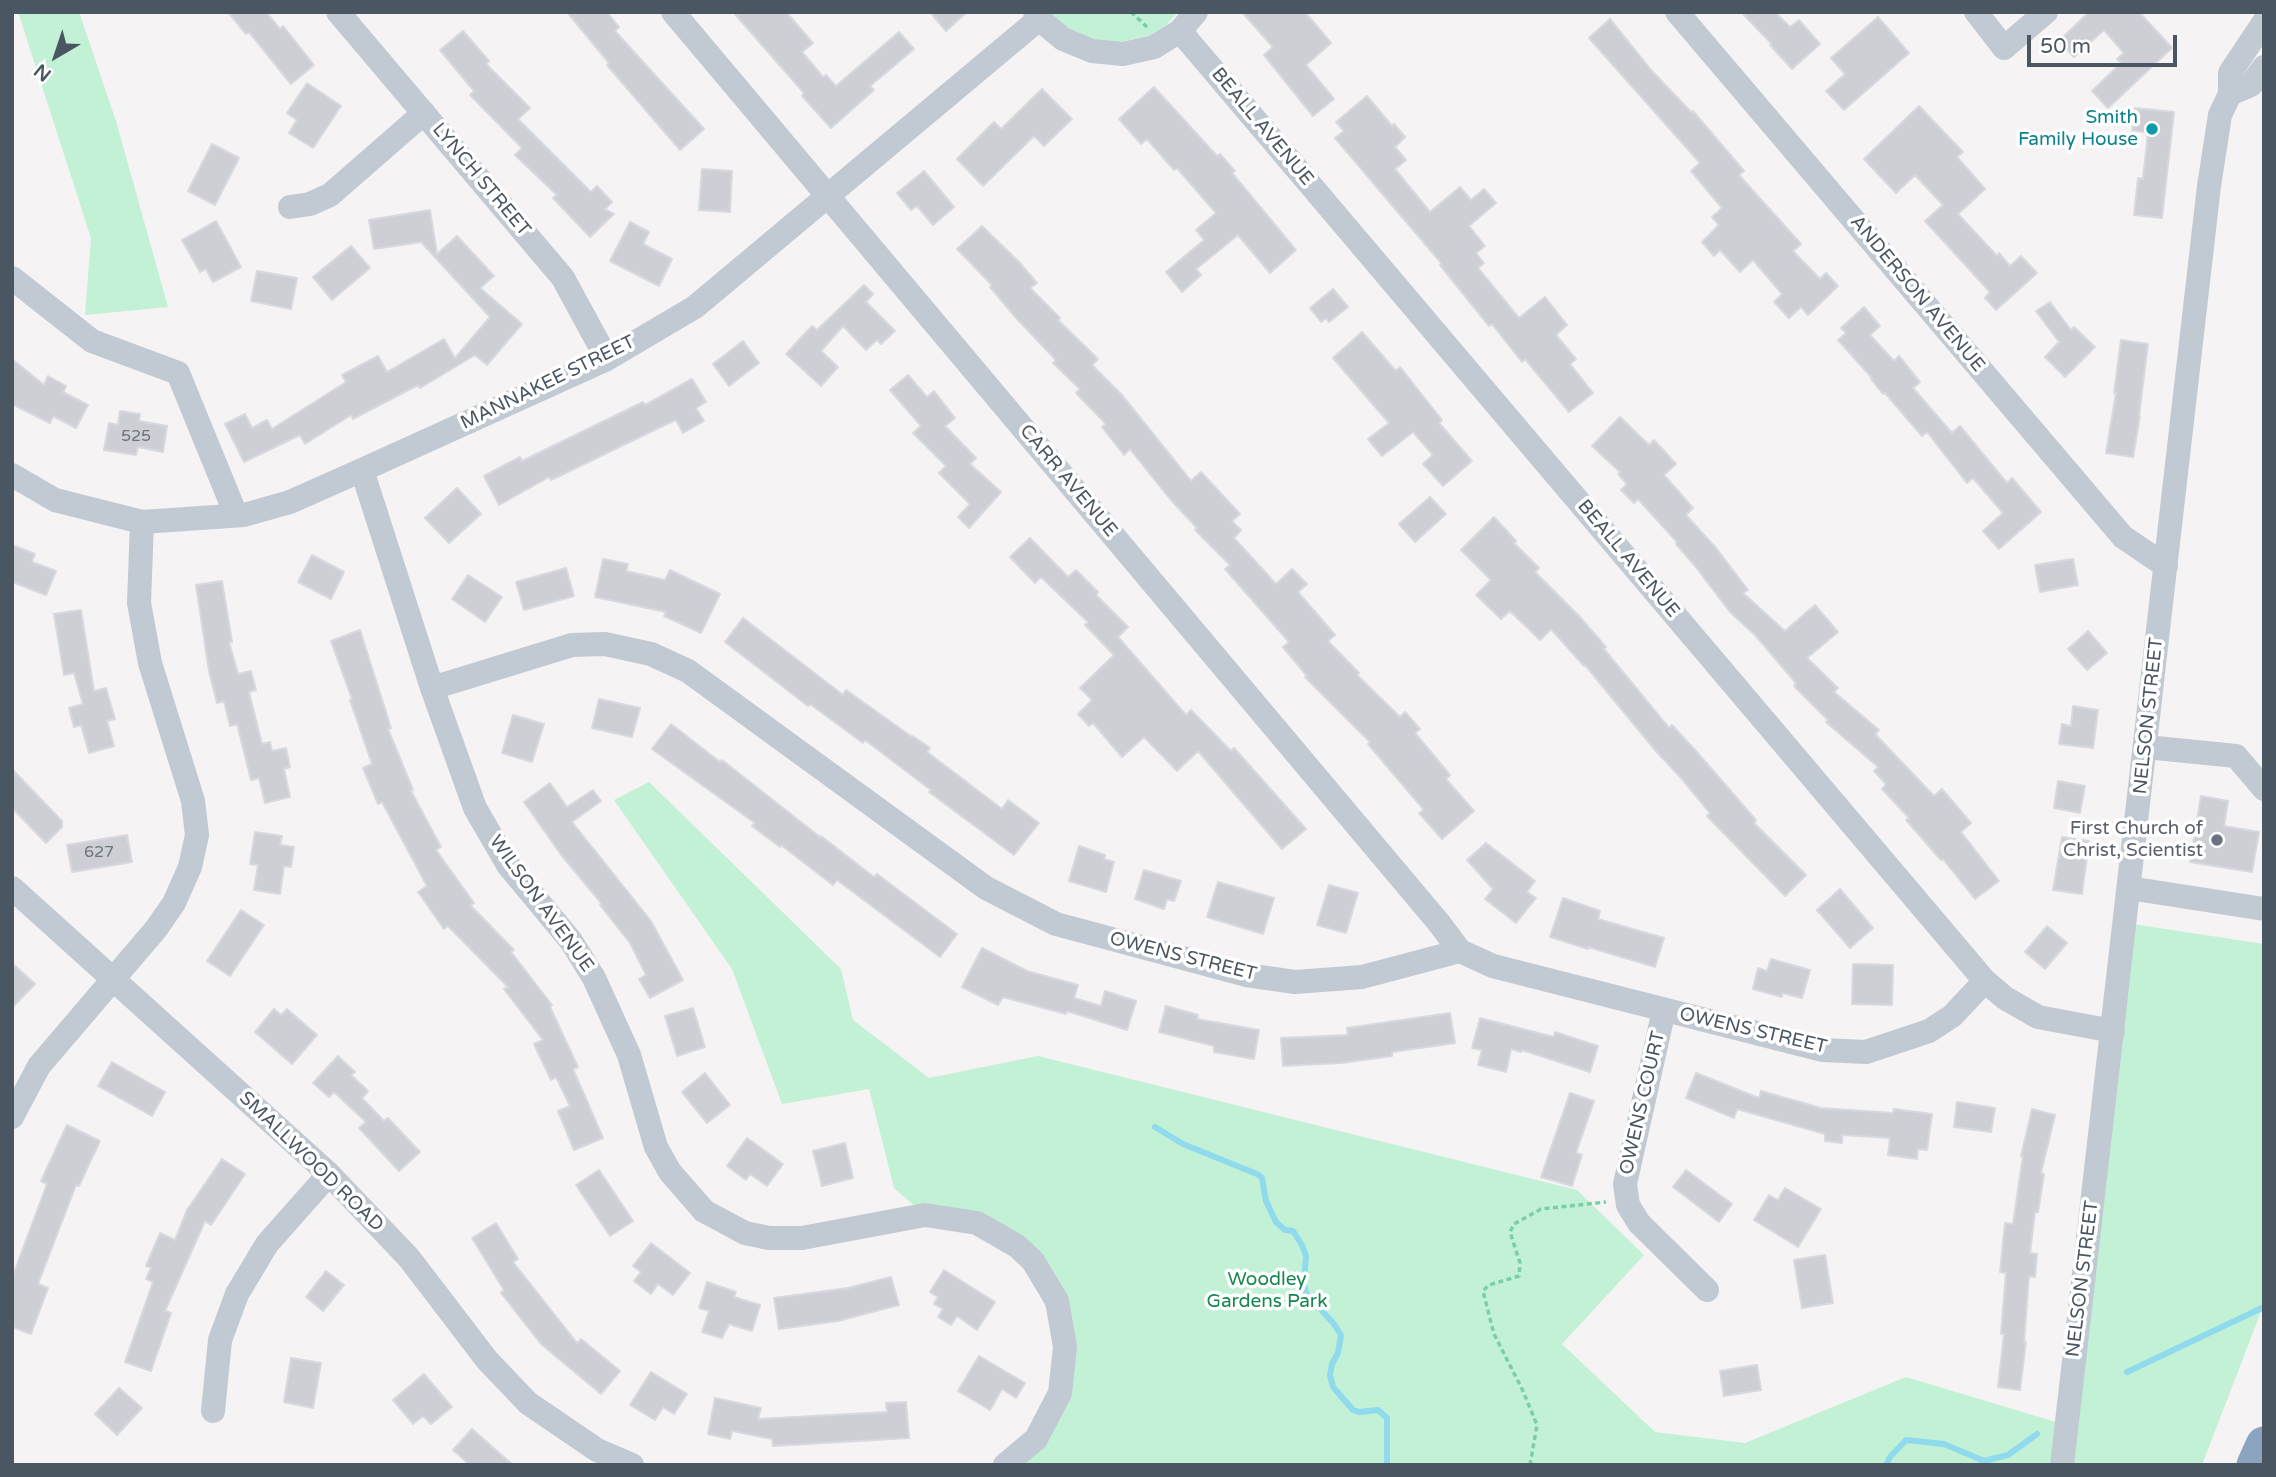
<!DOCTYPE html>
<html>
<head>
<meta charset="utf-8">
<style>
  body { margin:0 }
  #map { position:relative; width:2276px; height:1477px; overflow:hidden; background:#f5f3f3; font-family:"Varela Round",sans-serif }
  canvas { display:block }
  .frame { position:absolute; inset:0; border:14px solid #4a5661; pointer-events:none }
  .north { position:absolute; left:21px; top:21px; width:70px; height:70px; -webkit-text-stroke:5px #fff; paint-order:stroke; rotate:219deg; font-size:19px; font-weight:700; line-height:28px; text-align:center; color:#4a5661 }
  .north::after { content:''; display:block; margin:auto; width:24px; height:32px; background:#4a5661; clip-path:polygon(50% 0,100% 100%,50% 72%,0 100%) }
  .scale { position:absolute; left:2027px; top:35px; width:150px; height:32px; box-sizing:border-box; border:4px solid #4a5661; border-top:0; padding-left:9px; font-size:21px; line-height:24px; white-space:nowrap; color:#4a5661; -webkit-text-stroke:5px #fff; paint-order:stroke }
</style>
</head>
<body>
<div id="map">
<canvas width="2276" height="1477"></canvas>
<div class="frame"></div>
<div class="north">N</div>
<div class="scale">50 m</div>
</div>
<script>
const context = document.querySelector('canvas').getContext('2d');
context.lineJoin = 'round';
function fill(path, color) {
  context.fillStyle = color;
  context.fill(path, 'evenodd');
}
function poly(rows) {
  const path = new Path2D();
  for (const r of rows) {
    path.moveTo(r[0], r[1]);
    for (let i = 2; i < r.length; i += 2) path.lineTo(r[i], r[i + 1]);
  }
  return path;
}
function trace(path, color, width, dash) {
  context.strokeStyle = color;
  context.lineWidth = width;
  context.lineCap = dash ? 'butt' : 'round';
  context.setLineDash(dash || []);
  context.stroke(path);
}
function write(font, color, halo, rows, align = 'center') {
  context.font = font + ' "Varela Round",sans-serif';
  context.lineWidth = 7;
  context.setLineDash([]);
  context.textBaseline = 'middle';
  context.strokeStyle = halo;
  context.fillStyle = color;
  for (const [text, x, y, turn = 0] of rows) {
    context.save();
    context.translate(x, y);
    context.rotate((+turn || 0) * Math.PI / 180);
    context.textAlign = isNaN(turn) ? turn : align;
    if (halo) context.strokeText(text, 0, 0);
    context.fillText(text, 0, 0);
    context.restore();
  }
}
fill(poly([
  [18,12,79,12,116,121,168,307,85,315,91,238],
  [1048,12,1178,12,1165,26,1150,35,1112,44,1077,35],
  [649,782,841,969,853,1020,929,1078,1038,1056,1577,1190,1644,1255,1562,1344,1655,1432,1745,1443,1906,1377,2066,1425,2126,923,2264,944,2264,1304,2202,1465,1005,1465,1036,1439,1065,1347,1017,1246,925,1215,894,1188,869,1089,782,1104,732,969,614,800]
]), '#c3f1d5');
trace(poly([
  [1155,1127,1183,1144,1257,1174,1262,1178,1266,1201,1276,1222,1285,1230,1293,1231,1302,1245,1306,1256,1304,1284,1306,1293,1334,1324,1341,1335,1338,1353,1332,1364,1330,1375,1333,1387,1353,1410,1359,1412,1378,1410,1387,1418,1387,1465],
  [2127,1372,2264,1307],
  [1886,1465,1890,1457,1906,1440,1944,1444,1984,1461,2008,1455,2037,1434]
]), '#90daee', 6);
const building = poly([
  [228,12,266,12,280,29,283,26,314,65,291,84,249,32,246,34,228,12],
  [567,12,607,12,619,27,615,31,704,129,680,150,607,65,609,63,567,12],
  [733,12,786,12,813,43,802,52,823,77,826,75,836,86,899,32,914,49,870,86,874,90,831,128,802,96,804,93,733,12],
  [930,12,967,12,946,31,930,12],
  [1242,12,1305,12,1331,43,1306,65,1334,99,1313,116,1264,55,1273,47,1242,12],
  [1741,12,1775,12,1790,27,1799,20,1820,44,1792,69,1770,45,1772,44,1741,12],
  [2089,12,2139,12,2172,48,2108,108,2092,91,2121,63,2117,59,2124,53,2104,30,2074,57,2059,41,2089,12],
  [1878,17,1909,53,1844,110,1826,91,1845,74,1831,58,1878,17],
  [1610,19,1651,70,1692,113,1693,111,1744,171,1739,175,1801,244,1793,251,1820,279,1826,273,1838,286,1808,315,1801,307,1789,318,1774,302,1782,294,1753,260,1740,272,1720,250,1714,256,1702,242,1719,225,1712,217,1722,208,1691,171,1700,163,1589,38,1610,19],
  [463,31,489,61,486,64,530,108,518,119,591,192,597,186,612,202,605,209,614,214,590,237,553,198,557,195,515,155,522,148,470,95,474,91,440,50,463,31],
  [307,83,341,106,313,148,289,133,297,120,287,113,307,83],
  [1154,87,1217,156,1220,154,1235,171,1232,173,1296,250,1270,273,1238,235,1196,269,1201,275,1182,292,1166,272,1204,240,1196,230,1216,213,1177,168,1174,170,1147,139,1141,144,1119,119,1154,87],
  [1042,89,1072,119,1044,146,1034,136,983,186,957,159,994,122,1001,129,1042,89],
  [1367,96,1392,126,1394,124,1405,137,1395,147,1406,160,1395,169,1430,212,1460,187,1471,200,1484,189,1496,203,1469,226,1485,246,1476,253,1484,263,1478,268,1519,318,1545,297,1567,325,1556,335,1576,359,1570,364,1593,393,1569,412,1525,359,1522,362,1492,324,1489,326,1440,265,1442,264,1335,138,1344,131,1336,122,1367,96],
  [1919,106,1963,152,1957,157,1985,189,1958,214,1997,256,1999,253,2010,266,2021,256,2037,273,1996,310,1985,298,1990,292,1925,221,1943,205,1915,175,1896,193,1864,159,1919,106],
  [2135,108,2174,112,2162,218,2134,215,2138,178,2143,179,2148,132,2132,131,2135,108],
  [212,144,239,158,215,205,188,191,212,144],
  [702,169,732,171,730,212,699,210,702,169],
  [924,171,954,207,933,225,917,206,911,210,897,193,924,171],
  [430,210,437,254,457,236,494,276,480,288,522,324,487,365,475,355,420,388,418,385,353,419,351,415,305,444,300,435,244,462,225,424,245,414,252,428,267,420,272,429,346,382,342,375,378,356,387,372,444,339,455,358,490,317,421,242,374,249,369,220,430,210],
  [216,221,241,267,213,282,206,269,200,272,182,240,216,221],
  [630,222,649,232,643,244,672,259,659,286,610,261,630,222],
  [982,226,1019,262,1037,283,1030,288,1060,318,1058,320,1098,359,1092,365,1122,395,1191,481,1201,472,1240,514,1232,521,1241,530,1234,538,1276,584,1292,569,1307,584,1298,592,1335,635,1328,641,1359,673,1357,675,1400,717,1405,712,1420,729,1415,733,1450,775,1446,779,1474,811,1442,839,1419,813,1424,810,1368,744,1370,742,1305,677,1307,676,1283,647,1289,642,1225,569,1230,565,1195,530,1197,528,1170,499,1130,449,1124,455,1102,427,1106,424,1076,393,1080,389,1053,363,1056,360,1017,319,990,287,992,285,957,249,982,226],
  [351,246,370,268,332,300,313,277,351,246],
  [257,271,297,278,291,309,251,301,257,271],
  [864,285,873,294,866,302,895,331,881,344,877,340,866,350,843,326,821,351,838,367,821,386,786,354,812,326,817,330,864,285],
  [1333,289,1348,307,1329,322,1326,318,1321,322,1310,308,1333,289],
  [2050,302,2071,330,2074,327,2095,347,2065,377,2045,357,2059,342,2036,311,2050,302],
  [1864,307,1880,326,1870,335,1894,361,1899,356,1920,382,1913,388,1952,433,1960,426,2007,483,2012,478,2041,512,1999,549,1983,531,2003,513,1973,478,1967,483,1927,432,1922,436,1885,393,1883,394,1871,379,1872,378,1838,340,1846,333,1841,328,1864,307],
  [1362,332,1396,371,1400,367,1442,420,1439,423,1472,461,1443,486,1423,464,1433,455,1413,432,1382,456,1368,439,1389,423,1333,358,1362,332],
  [2121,340,2148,344,2139,416,2140,416,2133,457,2106,453,2116,393,2114,393,2121,340],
  [743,341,759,363,729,386,713,364,743,341],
  [12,359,44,385,48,376,66,386,63,392,88,405,76,428,53,416,50,423,12,404,12,359],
  [908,375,927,397,934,391,955,418,945,426,976,458,970,464,1001,492,969,528,958,517,970,504,939,473,946,466,913,433,921,426,890,390,908,375],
  [692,379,706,402,696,408,704,421,683,433,676,420,669,423,551,480,549,477,499,505,484,476,520,457,522,461,643,402,645,405,692,379],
  [120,411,140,414,139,421,167,426,163,452,138,447,136,455,104,450,109,423,118,425,120,411],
  [1620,417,1649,445,1654,440,1676,464,1664,475,1693,508,1686,515,1716,548,1748,590,1743,593,1785,631,1815,605,1838,632,1807,658,1838,688,1834,692,1879,730,1875,734,1934,796,1942,789,1971,823,1961,832,1999,881,1975,899,1943,859,1941,860,1906,820,1909,818,1882,789,1886,784,1874,771,1878,767,1826,722,1828,720,1794,686,1796,683,1755,635,1730,612,1695,566,1676,544,1677,542,1638,499,1634,503,1621,490,1627,484,1618,474,1620,472,1592,446,1620,417],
  [457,488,481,514,449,543,425,518,457,488],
  [1430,497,1446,514,1415,542,1399,524,1430,497],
  [1494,517,1516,541,1514,543,1539,568,1535,572,1579,616,1606,647,1604,649,1669,728,1672,725,1696,751,1756,820,1754,823,1806,875,1785,896,1707,816,1710,813,1681,778,1655,750,1585,665,1584,666,1551,629,1540,640,1510,611,1501,619,1476,595,1491,580,1461,550,1494,517],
  [1030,538,1068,577,1076,570,1098,592,1096,595,1128,627,1118,637,1186,715,1191,710,1231,751,1234,748,1306,829,1282,849,1198,751,1177,771,1144,737,1122,757,1093,723,1089,726,1078,714,1092,700,1080,688,1114,655,1085,625,1088,622,1041,577,1035,583,1010,557,1030,538],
  [12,545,35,554,32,562,56,571,46,595,12,582,12,545],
  [312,555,344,572,331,599,298,582,312,555],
  [603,559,628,564,626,571,665,580,670,570,720,594,701,633,664,616,666,612,595,597,603,559],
  [2073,559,2078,585,2040,592,2035,565,2073,559],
  [566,568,574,596,524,610,516,582,566,568],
  [468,575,502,597,485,622,452,599,468,575],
  [222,581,232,642,229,642,238,674,251,671,256,690,249,692,262,744,270,742,272,751,286,748,290,767,284,769,290,797,265,803,259,778,251,780,237,724,230,726,224,701,217,703,209,671,196,585,222,581],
  [81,610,94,691,106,688,115,719,107,721,114,746,89,753,81,725,74,727,69,708,83,704,74,673,64,675,54,614,81,610],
  [743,618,843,695,846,690,912,737,913,736,930,748,927,752,1002,809,1008,800,1039,823,1014,855,929,792,931,790,865,740,863,743,810,704,808,706,725,642,743,618],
  [360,630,391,728,388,729,413,790,411,791,441,847,436,850,474,903,470,905,514,950,511,952,552,1005,550,1007,578,1067,573,1069,603,1138,574,1150,558,1111,570,1106,556,1077,551,1080,534,1044,543,1040,504,989,508,987,448,926,444,929,418,892,427,886,382,802,378,804,363,768,372,764,350,700,352,699,331,641,360,630],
  [2088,631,2107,653,2087,670,2068,649,2088,631],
  [599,699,640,708,632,737,592,728,599,699],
  [2073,706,2098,710,2093,748,2059,744,2062,724,2071,726,2073,706],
  [513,715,544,724,532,762,502,753,513,715],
  [671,724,720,762,722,760,820,837,821,836,874,877,877,874,957,934,940,957,837,880,833,885,781,845,780,847,752,826,755,823,652,749,671,724],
  [12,769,62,821,62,827,46,843,12,808,12,769],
  [2058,781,2085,786,2080,813,2054,808,2058,781],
  [550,783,567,807,593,790,601,801,572,822,651,921,683,980,650,998,639,979,646,975,630,943,600,905,602,904,562,856,524,802,550,783],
  [2201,796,2228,801,2224,826,2259,832,2252,872,2190,862,2201,796],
  [255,832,282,836,280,845,294,847,291,867,284,866,280,894,254,890,258,865,250,864,255,832],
  [127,835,132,862,72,872,67,845,127,835],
  [2062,837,2089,841,2082,894,2053,890,2062,837],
  [1486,843,1535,881,1527,892,1536,898,1516,923,1485,899,1493,889,1467,860,1486,843],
  [1079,846,1105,855,1104,859,1114,862,1106,892,1069,881,1079,846],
  [1144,870,1181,881,1174,901,1167,899,1164,909,1135,899,1144,870],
  [1218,882,1274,898,1263,934,1207,917,1218,882],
  [1329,885,1358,893,1346,933,1317,925,1329,885],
  [1840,889,1873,928,1850,948,1817,910,1840,889],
  [1563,898,1600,911,1598,919,1664,938,1655,967,1588,947,1588,949,1550,937,1563,898],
  [241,910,264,925,230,976,207,961,241,910],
  [2047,926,2067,943,2045,969,2025,952,2047,926],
  [982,948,1027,971,1078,985,1074,998,1101,1006,1105,991,1136,1001,1127,1030,1067,1011,1066,1014,1003,997,998,1005,962,987,982,948],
  [1771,959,1810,970,1802,998,1782,993,1782,997,1753,989,1758,968,1767,971,1771,959],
  [12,963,35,984,12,1008,12,963],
  [1853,964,1893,965,1892,1005,1852,1004,1853,964],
  [1166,1006,1198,1015,1197,1019,1259,1030,1254,1059,1214,1052,1214,1046,1159,1032,1166,1006],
  [693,1008,705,1047,677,1056,665,1016,693,1008],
  [274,1009,281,1015,287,1009,317,1035,292,1064,255,1032,274,1009],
  [1450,1013,1455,1043,1392,1052,1392,1056,1341,1063,1283,1066,1281,1038,1348,1035,1347,1028,1450,1013],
  [1480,1018,1554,1037,1555,1032,1598,1046,1590,1072,1522,1050,1521,1052,1511,1049,1506,1072,1478,1065,1482,1050,1472,1048,1480,1018],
  [338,1056,355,1072,351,1075,368,1091,362,1098,384,1121,388,1118,420,1152,399,1171,359,1128,366,1122,334,1092,329,1097,313,1083,338,1056],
  [112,1062,165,1092,152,1116,98,1086,112,1062],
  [705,1073,730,1105,707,1123,682,1092,705,1073],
  [1696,1073,1759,1098,1761,1091,1821,1108,1893,1113,1894,1109,1932,1114,1927,1150,1918,1149,1917,1159,1888,1155,1890,1138,1842,1135,1842,1143,1825,1141,1825,1134,1737,1109,1734,1118,1686,1098,1696,1073],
  [1570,1093,1594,1101,1576,1153,1582,1155,1572,1186,1541,1177,1570,1093],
  [1957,1102,1995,1108,1991,1132,1954,1127,1957,1102],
  [2032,1109,2055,1115,2041,1173,2044,1174,2038,1212,2035,1212,2030,1253,2037,1254,2035,1277,2029,1276,2024,1342,2026,1342,2020,1390,1998,1387,2004,1334,2001,1334,2006,1273,2000,1272,2005,1223,2013,1224,2023,1156,2021,1156,2032,1109],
  [67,1125,100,1141,79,1186,76,1185,38,1284,48,1288,31,1334,12,1327,12,1278,47,1184,41,1181,67,1125],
  [747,1138,783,1164,767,1186,750,1174,746,1180,727,1166,747,1138],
  [845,1143,853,1178,822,1186,813,1151,845,1143],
  [222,1159,245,1174,211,1225,205,1221,165,1311,171,1313,151,1371,125,1362,153,1282,146,1279,151,1268,146,1266,160,1233,175,1240,187,1210,222,1159],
  [599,1170,633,1221,610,1236,576,1185,599,1170],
  [1686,1170,1732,1204,1719,1222,1673,1187,1686,1170],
  [1785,1188,1821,1209,1798,1247,1754,1220,1769,1195,1778,1200,1785,1188],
  [496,1223,518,1259,513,1262,577,1343,581,1339,620,1371,601,1394,541,1344,501,1293,504,1290,472,1238,496,1223],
  [651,1243,690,1273,673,1295,658,1284,651,1294,634,1281,641,1272,633,1266,651,1243],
  [1825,1255,1833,1303,1802,1308,1794,1260,1825,1255],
  [944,1270,995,1302,977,1330,957,1316,951,1325,938,1317,943,1309,934,1304,938,1297,930,1292,944,1270],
  [326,1271,344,1285,323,1311,306,1297,326,1271],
  [891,1277,899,1305,838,1321,779,1329,774,1298,848,1288,891,1277],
  [707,1282,736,1292,734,1297,760,1305,752,1331,729,1324,722,1338,702,1332,709,1311,699,1308,707,1282],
  [979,1356,1025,1383,1016,1398,1002,1389,990,1410,958,1391,979,1356],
  [291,1358,321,1363,313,1408,284,1402,291,1358],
  [1757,1365,1761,1390,1724,1396,1720,1371,1757,1365],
  [651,1372,687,1394,674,1414,663,1407,655,1420,630,1405,651,1372],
  [424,1374,452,1407,431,1424,423,1416,413,1424,393,1400,424,1374],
  [119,1388,142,1408,117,1435,95,1414,119,1388],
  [715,1398,761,1408,758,1419,887,1412,886,1403,906,1402,909,1438,773,1446,772,1439,732,1431,730,1439,708,1434,715,1398],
  [472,1429,513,1465,470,1465,453,1450,472,1429]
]);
fill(building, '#cdcfd5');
trace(building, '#d7d9de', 2);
trace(poly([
  [1131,12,1148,28],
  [1530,1465,1537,1425,1523,1391,1494,1334,1483,1291,1489,1285,1519,1276,1520,1263,1510,1232,1514,1224,1541,1209,1606,1202]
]), '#7ad0a6', 3.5, [5, 3.5]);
trace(poly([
  [338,12,563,278,607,359],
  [673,12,1439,923,1460,951],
  [1035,12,1039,19,1063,39,1092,51,1123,54,1154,47,1180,31,1196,12],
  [1677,12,2123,537,2166,566],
  [1976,12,2004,48,2046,12],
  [1180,31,1985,981,2005,998,2038,1017,2113,1031],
  [2230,94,2251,85,2264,67],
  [290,207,310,204,330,195,424,113],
  [12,278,92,341,178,373,236,515],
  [362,470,432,688,475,808,508,865,571,941,594,978,629,1055,656,1147,670,1172,704,1211,745,1233,769,1238,802,1238,925,1215,977,1223,1017,1246,1033,1261,1057,1301,1065,1347,1060,1393,1036,1439,1005,1465],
  [12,475,55,500,142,522,244,515,290,502,362,470,607,359,695,307,1039,19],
  [432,688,572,645,605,644,651,654,688,671,986,888,1056,924,1246,975,1295,982,1362,977,1460,951,1493,966,1823,1050,1866,1052,1929,1031,1952,1016,1985,981],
  [2146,747,2236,756,2264,789],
  [12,888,329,1174,409,1258,487,1360,528,1403,597,1450,632,1465],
  [2129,888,2264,909],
  [1664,1010,1625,1184,1628,1205,1639,1223,1707,1290],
  [12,1117,39,1066,156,929,174,903,190,867,197,835,193,801,150,663,139,603,142,522],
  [213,1411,220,1340,237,1294,267,1244,329,1174],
  [2062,1465,2209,186,2220,115,2230,94,2230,73,2264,22]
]), '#c1cad2', 24);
trace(poly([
  [2255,1465,2264,1445]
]), '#8ba5c1', 37);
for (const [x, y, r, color] of [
  [2152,129,7,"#0f9aa8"],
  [2217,840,7,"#6b7280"]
]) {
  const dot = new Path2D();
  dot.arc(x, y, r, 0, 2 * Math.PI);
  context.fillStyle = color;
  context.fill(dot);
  trace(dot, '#fff', 2.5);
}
write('16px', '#6b747e', null, [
  ["525",136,437],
  ["627",99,853]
]);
write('19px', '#0d838f', '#fff', [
  ["Smith",2138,118],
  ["Family House",2138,140]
], 'right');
write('19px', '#4a5661', '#fff', [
  ["BEALL AVENUE",1262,127,50],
  ["LYNCH STREET",481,180,50],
  ["ANDERSON AVENUE",1917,294,50],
  ["MANNAKEE STREET",548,383,-26],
  ["CARR AVENUE",1068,481,50],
  ["BEALL AVENUE",1628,559,50],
  ["NELSON STREET",2149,716,-84],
  ["WILSON AVENUE",541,904,54],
  ["OWENS STREET",1183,957,14],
  ["OWENS STREET",1753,1031,13],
  ["OWENS COURT",1643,1103,-77],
  ["SMALLWOOD ROAD",311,1162,44],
  ["NELSON STREET",2083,1279,-83]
]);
write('19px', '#5b616d', '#fff', [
  ["First Church of",2203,829],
  ["Christ, Scientist",2203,851]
], 'right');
write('19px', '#17864f', '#fff', [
  ["Woodley",1267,1280],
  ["Gardens Park",1267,1302]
]);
</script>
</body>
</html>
